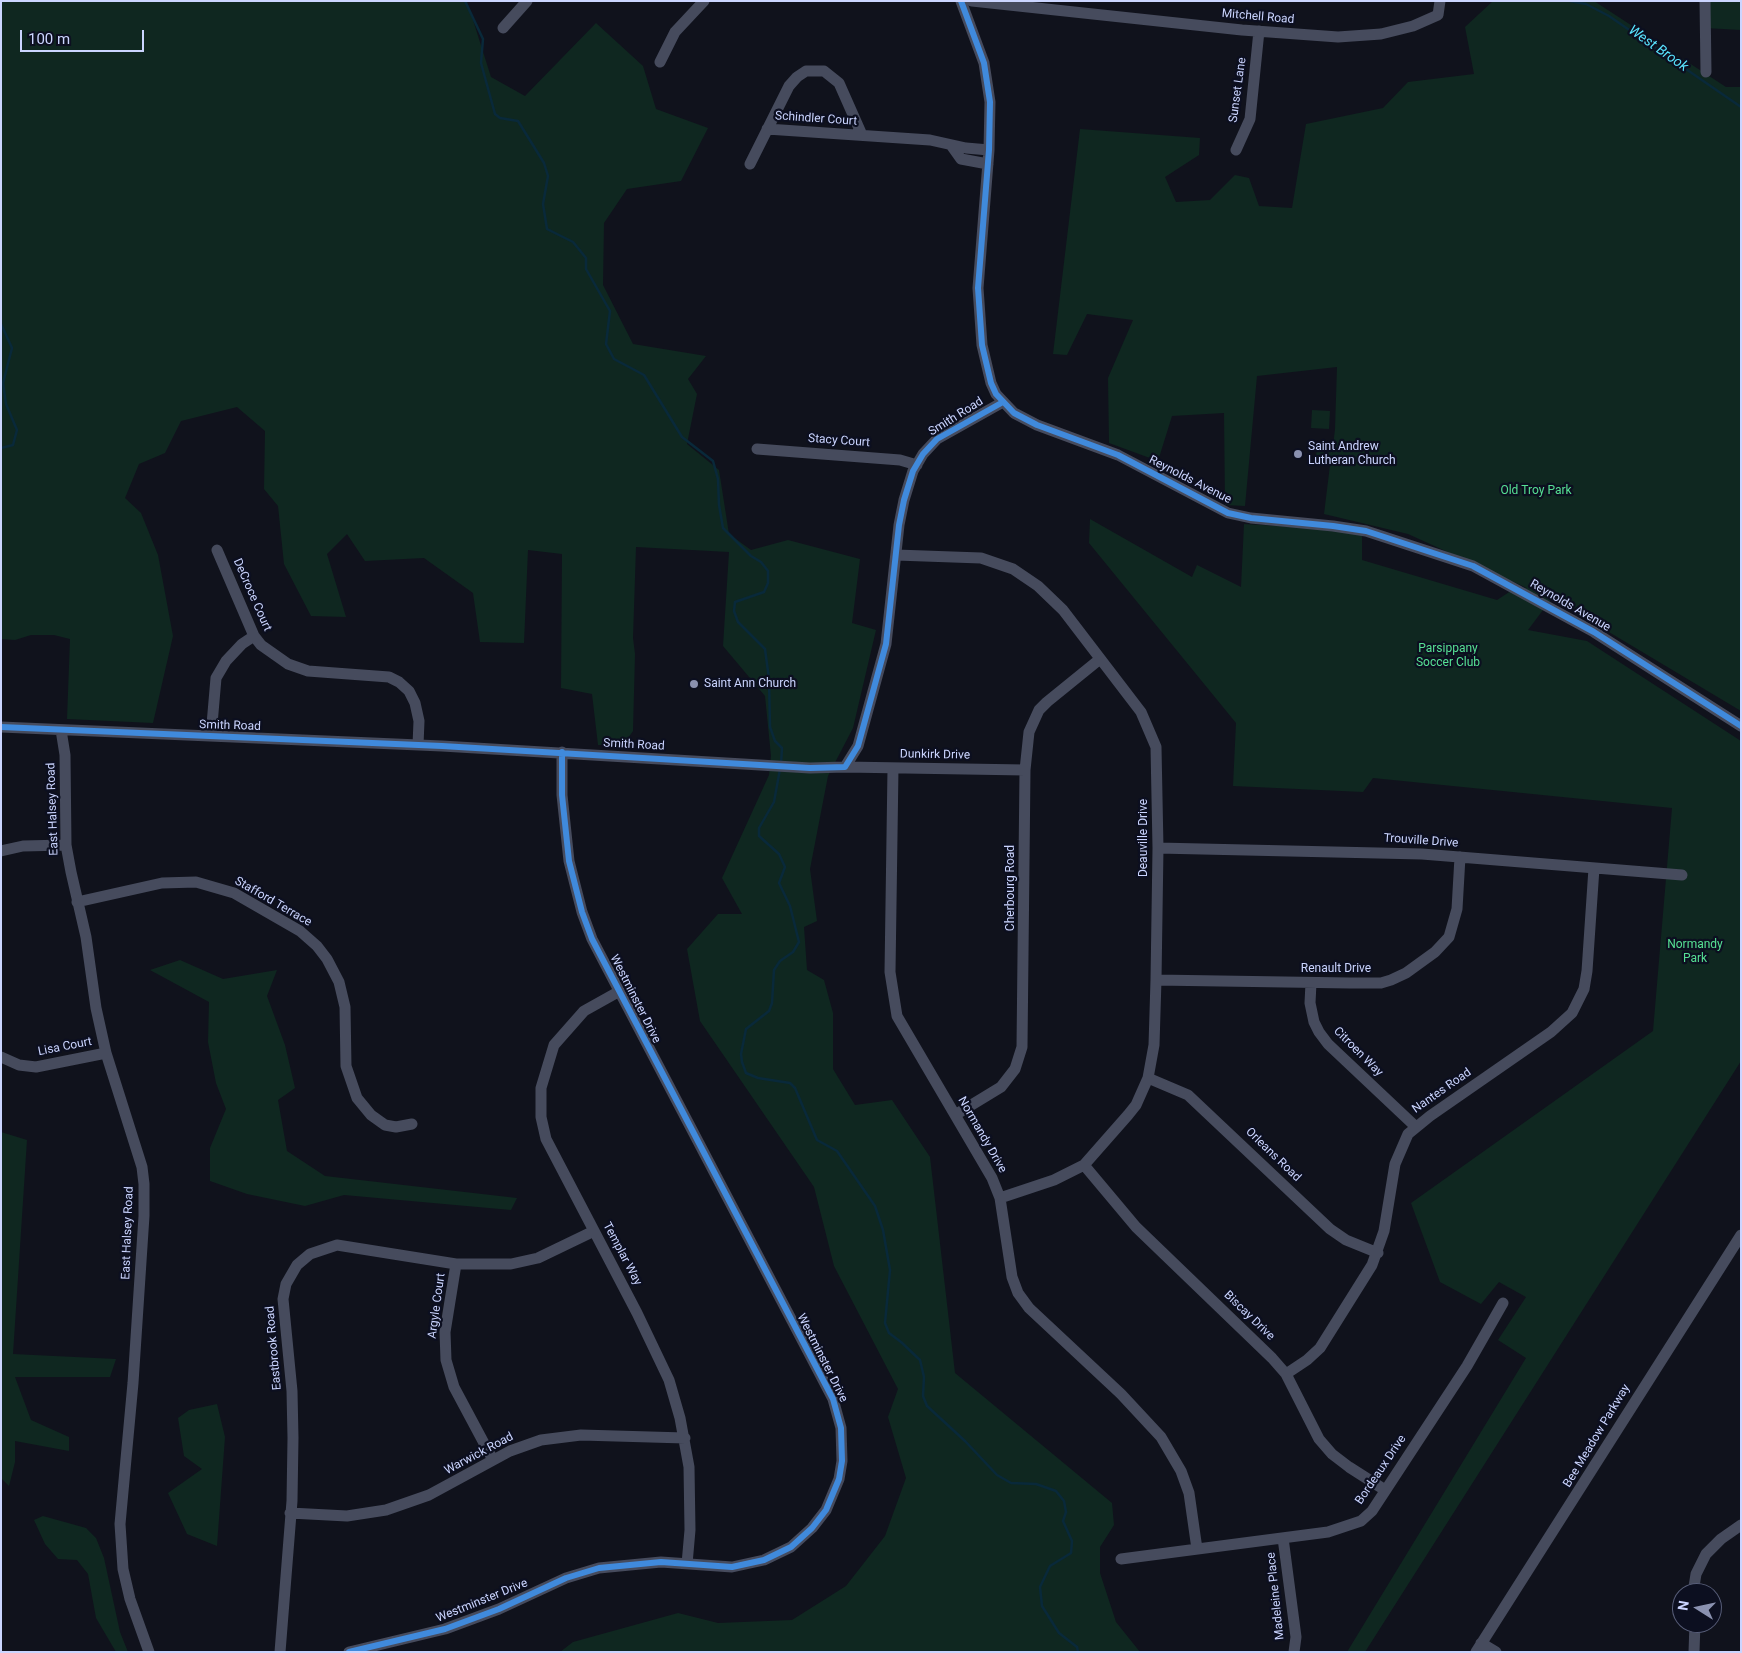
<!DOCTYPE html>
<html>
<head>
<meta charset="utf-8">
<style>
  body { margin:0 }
  #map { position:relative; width:1742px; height:1653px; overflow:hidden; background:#10121c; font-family:Roboto,sans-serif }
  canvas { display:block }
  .frame { position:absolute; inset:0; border:2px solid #cbd5ff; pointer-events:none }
  .north { position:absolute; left:1672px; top:1583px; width:50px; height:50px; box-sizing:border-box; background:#0c0f20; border:1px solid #585e79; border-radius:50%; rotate:280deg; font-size:14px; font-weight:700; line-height:20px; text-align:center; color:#cbd5ff }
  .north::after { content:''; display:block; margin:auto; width:18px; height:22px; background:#8a91b0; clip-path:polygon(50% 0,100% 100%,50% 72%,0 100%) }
  .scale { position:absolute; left:20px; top:30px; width:124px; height:22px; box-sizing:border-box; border:2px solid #cbd5ff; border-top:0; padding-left:6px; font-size:15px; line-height:18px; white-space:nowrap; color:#cbd5ff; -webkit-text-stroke:4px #0c0f20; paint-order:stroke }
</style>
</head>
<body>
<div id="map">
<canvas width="1742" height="1653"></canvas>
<div class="frame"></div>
<div class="north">N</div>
<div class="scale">100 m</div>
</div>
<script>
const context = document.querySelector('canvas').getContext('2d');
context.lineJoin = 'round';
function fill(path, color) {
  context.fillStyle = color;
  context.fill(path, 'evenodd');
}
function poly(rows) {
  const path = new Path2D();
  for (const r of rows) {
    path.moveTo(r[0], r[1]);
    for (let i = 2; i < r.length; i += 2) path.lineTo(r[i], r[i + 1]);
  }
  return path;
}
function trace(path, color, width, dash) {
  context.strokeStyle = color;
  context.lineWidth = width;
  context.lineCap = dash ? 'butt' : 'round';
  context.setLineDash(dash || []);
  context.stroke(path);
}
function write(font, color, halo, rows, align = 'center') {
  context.font = font + ' Roboto,sans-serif';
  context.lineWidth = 4.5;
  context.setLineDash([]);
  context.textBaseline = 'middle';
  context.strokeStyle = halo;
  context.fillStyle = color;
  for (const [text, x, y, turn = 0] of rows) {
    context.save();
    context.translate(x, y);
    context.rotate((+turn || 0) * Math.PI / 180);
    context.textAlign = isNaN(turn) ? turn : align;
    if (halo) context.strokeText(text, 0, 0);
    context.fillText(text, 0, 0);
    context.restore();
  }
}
fill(poly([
  [1,1,467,1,491,77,525,96,596,23,643,66,656,109,708,128,681,181,627,189,604,223,603,285,633,344,706,356,688,379,697,394,687,444,719,470,729,534,751,550,788,540,860,559,852,623,876,630,853,728,828,776,810,869,817,921,804,927,807,970,824,980,833,1013,833,1069,855,1105,892,1100,930,1157,955,1373,1112,1503,1114,1525,1100,1547,1100,1573,1116,1622,1140,1652,560,1652,573,1642,678,1613,718,1623,792,1620,846,1586,885,1536,906,1478,888,1417,898,1389,834,1266,814,1187,700,1021,687,949,718,914,742,914,722,878,769,775,771,756,765,696,723,646,729,552,636,547,633,638,635,654,633,731,623,745,598,745,592,694,561,688,562,554,528,550,524,643,480,642,473,593,424,558,365,561,347,534,327,554,346,617,311,616,284,564,278,506,264,489,265,431,237,407,181,421,165,453,139,464,125,498,141,513,158,555,173,636,153,723,67,719,70,639,54,635,31,635,15,640,1,639],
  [1493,1,1594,1,1726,87,1741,87,1741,711,1552,598,1528,630,1587,641,1741,741,1741,1061,1365,1652,1347,1652,1526,1358,1498,1340,1526,1297,1499,1282,1481,1304,1440,1282,1411,1203,1653,1031,1672,808,1373,778,1363,792,1233,786,1236,723,1089,543,1090,519,1192,577,1197,565,1241,587,1244,524,1313,528,1362,535,1362,560,1497,600,1517,587,1527,588,1408,534,1324,514,1331,457,1316,456,1317,447,1332,448,1332,455,1335,429,1337,367,1257,376,1245,506,1225,505,1224,413,1172,416,1158,461,1109,443,1108,378,1133,320,1087,314,1067,355,1053,354,1080,129,1200,138,1199,155,1165,177,1176,202,1210,200,1235,175,1249,178,1259,206,1292,208,1306,124,1383,108,1408,82,1474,74,1465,27],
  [1704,1,1741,1,1741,30,1705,28],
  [1312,410,1330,411,1329,429,1311,428],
  [180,960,223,979,277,970,267,996,285,1045,295,1088,278,1100,287,1151,325,1176,517,1198,511,1210,344,1195,305,1206,247,1194,210,1181,210,1148,226,1109,216,1083,208,1042,209,1002,150,970],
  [1,1132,27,1140,13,1354,116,1359,110,1377,15,1377,31,1420,69,1437,69,1451,15,1441,15,1462,9,1486,1,1478],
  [217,1404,225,1437,217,1546,187,1534,168,1493,202,1469,184,1456,178,1418,189,1410],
  [43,1516,86,1528,96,1538,104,1558,120,1632,128,1652,116,1652,96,1618,88,1574,77,1560,58,1559,45,1544,34,1520]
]), '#0f2720');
trace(poly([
  [465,1,483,39,481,63,495,114,500,118,518,121,544,163,548,176,543,204,547,229,573,242,586,258,586,269,610,311,606,344,614,359,644,375,682,437,713,461,718,479,719,505,723,528,751,556,761,562,768,571,768,583,764,592,735,602,734,611,738,622,765,649,769,679,770,727,775,741,782,748,781,764],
  [1570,1,1586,4,1609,16,1741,107],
  [1,324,12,348,3,383,6,404,17,430,13,445,1,448],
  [780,769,774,802,759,828,759,836,779,854,785,867,779,883,790,906,799,942,793,952,780,961,774,970,772,1003,769,1011,746,1029,741,1054,742,1062,746,1073,758,1078,790,1083,795,1088,817,1140,837,1151,875,1206,883,1230,890,1270,885,1323,889,1333,901,1342,920,1360,924,1377,923,1396,927,1406,965,1441,997,1475,1011,1483,1036,1484,1056,1491,1064,1501,1066,1512,1063,1521,1072,1541,1071,1553,1050,1566,1040,1587,1042,1606,1059,1633,1077,1647,1078,1652]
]), '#09293a', 2.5);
trace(poly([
  [961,1,984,63,990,102,989,150,978,288,982,345,991,383,996,394,1014,413,1037,425,1118,455,1228,513,1251,518,1333,526,1366,531,1473,566,1594,632,1741,726],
  [972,1,1242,30,1338,37,1381,34,1413,26,1438,15,1440,1],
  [1705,1,1706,72],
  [503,28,527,1],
  [660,62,675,32,704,1],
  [767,129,930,140,966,148,989,150],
  [951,145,961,159,988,164],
  [1236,150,1250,119,1259,31],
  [750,164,789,86,797,77,806,71,824,71,839,83,862,135],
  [757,449,900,460,917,465],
  [217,550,254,636,261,645,288,664,308,671,389,677,399,682,409,691,415,703,419,721,418,745],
  [896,555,981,558,1013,569,1038,586,1063,610,1141,712,1156,747,1158,848,1156,980,1154,1045,1148,1078,1136,1105,1128,1115,1084,1165,1054,1180,1000,1198],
  [1,727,442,746,810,768,845,767,858,746,886,644,899,525,904,500,913,471,923,454,937,439,1003,402],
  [61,730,65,755,66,845,71,872,86,937,96,1008,106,1053,142,1167,144,1184,144,1216,133,1383,120,1524,123,1569,130,1599,149,1652],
  [211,736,216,678,226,661,242,644,254,636],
  [845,767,1025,770],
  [893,768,890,972,897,1016,992,1178,1000,1198,1012,1277,1018,1293,1029,1308,1121,1394,1161,1437,1181,1471,1189,1493,1197,1549],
  [1158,848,1422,854,1682,875],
  [1,851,23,846,66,845],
  [77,902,162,883,196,882,234,893,300,931,317,946,327,959,339,982,345,1007,346,1066,357,1098,371,1115,385,1125,396,1127,412,1124],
  [1156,980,1350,983,1381,983,1391,980,1406,973,1435,952,1449,937,1457,909,1460,857],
  [1311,983,1310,1003,1314,1022,1319,1032,1328,1044,1416,1127],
  [618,992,584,1011,554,1045,541,1088,541,1117,546,1139,637,1313,669,1380,680,1418,689,1467,690,1530,687,1564],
  [1,1057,19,1065,36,1067,106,1053],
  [1148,1078,1188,1095,1330,1229,1346,1240,1378,1253],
  [955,1115,1001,1087,1015,1069,1022,1047,1025,770,1029,732,1039,710,1047,702,1100,659],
  [1084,1165,1136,1227,1272,1358,1286,1374,1319,1439,1332,1454,1349,1467,1385,1490],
  [456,1264,445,1332,446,1360,454,1387,493,1460],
  [1286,1374,1307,1360,1320,1348,1372,1265,1384,1231,1395,1164,1408,1134,1430,1116,1551,1032,1572,1013,1584,989,1587,971,1594,868],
  [290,1513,347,1516,386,1510,429,1495,510,1451,541,1440,581,1435,685,1438],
  [1283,1538,1296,1637,1294,1652],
  [1121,1559,1328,1532,1361,1521,1372,1511,1467,1366,1503,1303],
  [1693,1593,1696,1574,1706,1554,1721,1539,1741,1525],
  [1481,1643,1496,1652],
  [280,1652,292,1501,293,1438,292,1391,283,1299,286,1284,297,1265,310,1254,337,1245,456,1264,511,1264,538,1258,594,1231],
  [349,1652,445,1629,499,1609,566,1578,599,1568,661,1562,732,1567,764,1560,791,1547,812,1528,826,1510,839,1479,842,1461,841,1428,833,1399,592,939,582,912,569,861,562,795,562,752],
  [1476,1652,1741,1235],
  [1694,1652,1695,1623]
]), '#464b5d', 11);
trace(poly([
  [961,1,984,63,990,102,989,150,978,288,982,345,991,383,996,394,1014,413,1037,425,1118,455,1228,513,1251,518,1333,526,1366,531,1473,566,1594,632,1741,726],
  [1,727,442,746,810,768,845,767,858,746,886,644,899,525,904,500,913,471,923,454,937,439,1003,402],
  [349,1652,445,1629,499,1609,566,1578,599,1568,661,1562,732,1567,764,1560,791,1547,812,1528,826,1510,839,1479,842,1461,841,1428,833,1399,592,939,582,912,569,861,562,795,562,752]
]), '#408adc', 6);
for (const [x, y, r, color] of [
  [1298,454,5,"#8a91b0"],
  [694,684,5,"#8a91b0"]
]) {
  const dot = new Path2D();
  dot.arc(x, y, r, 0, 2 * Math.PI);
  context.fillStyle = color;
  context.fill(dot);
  trace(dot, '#0c0f20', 2);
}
write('12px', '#cbd5ff', '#0c0f20', [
  ["Mitchell Road",1258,17,5],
  ["Sunset Lane",1238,90,-82],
  ["Schindler Court",816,119,4],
  ["Smith Road",956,417,-32],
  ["Stacy Court",839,441,4],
  ["Reynolds Avenue",1190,480,27],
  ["DeCroce Court",252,595,66],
  ["Reynolds Avenue",1570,606,30],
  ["Smith Road",230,726,2],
  ["Smith Road",634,745,3],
  ["Dunkirk Drive",935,755,1],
  ["East Halsey Road",53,809,-92],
  ["Deauville Drive",1144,838,-90],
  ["Trouville Drive",1421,841,4],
  ["Cherbourg Road",1011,888,-90],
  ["Stafford Terrace",273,902,30],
  ["Renault Drive",1336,969],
  ["Westminster Drive",635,999,63],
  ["Lisa Court",65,1047,-11],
  ["Citroen Way",1358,1052,45],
  ["Nantes Road",1442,1091,-35],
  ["Normandy Drive",982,1135,60],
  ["Orleans Road",1273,1155,44],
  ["East Halsey Road",128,1233,-88],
  ["Templar Way",622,1254,62],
  ["Argyle Court",437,1306,-82],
  ["Biscay Drive",1249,1316,44],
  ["Eastbrook Road",274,1348,-95],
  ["Westminster Drive",822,1358,63],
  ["Bee Meadow Parkway",1597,1436,-59],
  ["Warwick Road",479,1454,-28],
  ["Bordeaux Drive",1381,1470,-56],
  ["Madeleine Place",1276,1596,-96],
  ["Westminster Drive",482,1601,-22]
]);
write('12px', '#cbd5ff', '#0c0f20', [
  ["Saint Andrew",1308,447],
  ["Lutheran Church",1308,461],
  ["Saint Ann Church",704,684]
], 'left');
write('12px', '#56e094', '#0c0f20', [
  ["Old Troy Park",1536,491],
  ["Parsippany",1448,649],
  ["Soccer Club",1448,663],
  ["Normandy",1695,945],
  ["Park",1695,959]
]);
write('italic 14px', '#59e4ff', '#0c0f20', [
  ["West Brook",1658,49,35]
]);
</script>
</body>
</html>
